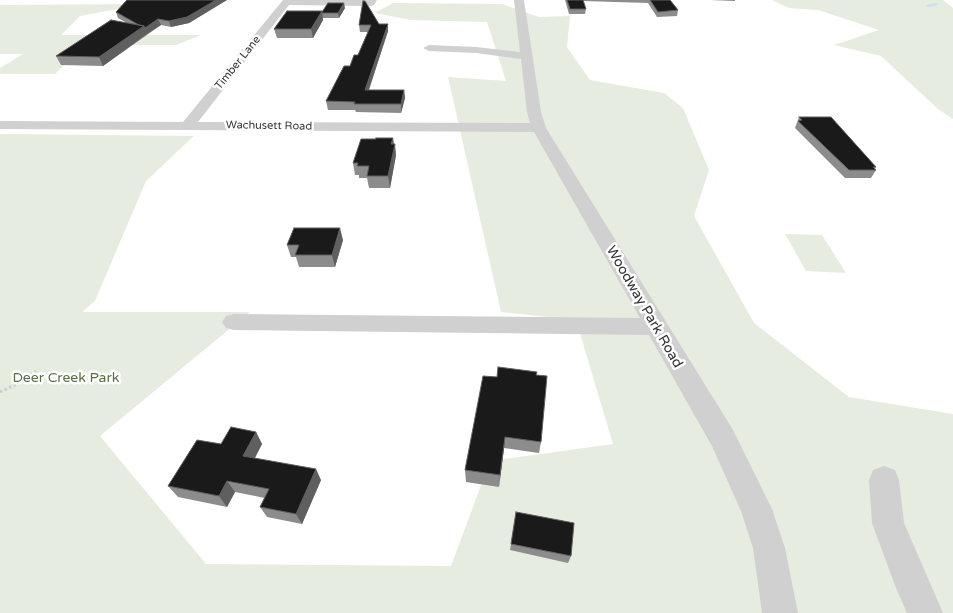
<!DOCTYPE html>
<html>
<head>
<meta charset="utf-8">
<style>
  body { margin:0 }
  canvas { display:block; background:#fff }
</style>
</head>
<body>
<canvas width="953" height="613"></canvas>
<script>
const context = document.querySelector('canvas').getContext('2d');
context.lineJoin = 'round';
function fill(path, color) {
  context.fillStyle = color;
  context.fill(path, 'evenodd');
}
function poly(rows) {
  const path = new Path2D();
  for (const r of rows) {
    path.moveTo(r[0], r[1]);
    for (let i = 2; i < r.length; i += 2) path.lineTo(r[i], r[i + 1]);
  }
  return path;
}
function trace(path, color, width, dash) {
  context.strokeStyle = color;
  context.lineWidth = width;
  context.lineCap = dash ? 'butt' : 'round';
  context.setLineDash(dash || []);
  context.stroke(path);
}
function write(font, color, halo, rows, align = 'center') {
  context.font = font + ' "Varela Round",sans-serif';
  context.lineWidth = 5;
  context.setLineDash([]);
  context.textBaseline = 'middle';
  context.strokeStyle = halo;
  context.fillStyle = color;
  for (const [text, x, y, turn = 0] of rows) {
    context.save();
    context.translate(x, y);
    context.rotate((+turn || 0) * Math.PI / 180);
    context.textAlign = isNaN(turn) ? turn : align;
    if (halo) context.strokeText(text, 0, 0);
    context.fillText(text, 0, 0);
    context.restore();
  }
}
fill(poly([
  [772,0,943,0,953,8,953,119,938,109,881,56,834,45,879,30,818,10,789,8],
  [393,3,502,4,539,17,570,16,567,47,590,80,664,93,683,108,709,170,694,216,754,323,849,397,953,414,953,613,0,613,0,134,194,136,146,181,95,301,82,312,250,312,100,436,206,564,451,566,490,461,613,444,576,320,501,312,448,77,506,81,487,22,411,20,375,13],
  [144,4,80,16,61,35,201,35,176,45,85,45,55,74,0,74,0,68,23,54,0,54,0,5],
  [785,234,822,235,846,273,806,271]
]), '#e6ecdf');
trace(poly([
  [927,6,937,4]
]), '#cfe2ee', 2.5);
trace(poly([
  [0,392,21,382,36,371]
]), '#cdcdcd', 3, [2.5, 2.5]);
fill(poly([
  [283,0,377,0,374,5,371,6,289,5,198,122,530,123,527,112,521,59,476,53,429,51,423,48,429,45,476,47,520,52,514,0,524,0,541,112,546,128,733,430,772,509,785,548,798,613,762,613,753,548,741,511,712,446,649,335,234,330,226,328,222,322,226,316,234,314,640,318,534,132,0,129,0,121,183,122,283,0],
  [884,466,895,470,899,480,904,523,943,613,907,613,896,588,872,523,869,480,873,470,884,466]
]), '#d0d0d0');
fill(poly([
  [127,0,227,0,189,23,171,27,161,25,103,66,61,65,56,56,127,23,118,18,116,12],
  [565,0,670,0,678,10,677,16,657,17,648,3,583,1,586,9,585,14,569,14],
  [710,0,735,0,735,1],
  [345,8,339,18,323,18,323,20,313,38,277,38,274,29,322,11],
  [379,24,388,31,369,90,404,90,405,98,401,113,356,112,355,110,328,110,326,101,358,55,368,32,360,32,359,25],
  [799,117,876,167,875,169,876,170,871,178,845,178,795,128],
  [393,138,396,155,390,188,369,188,367,178,359,178,359,175,355,175,353,163,376,139],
  [343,240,335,267,299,267,296,257,291,257,287,245],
  [536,375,541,442,539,453,504,448,499,487,466,482,465,470,497,377],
  [256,432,262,444,255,458,321,480,302,524,267,517,260,507,265,498,235,492,227,507,178,497,168,486,221,444],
  [511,544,571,556,568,563,510,550]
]), '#8c8c8c');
fill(poly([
  [216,0,227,0,189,23,171,27,169,21],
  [344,3,345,8,339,18,338,13],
  [322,11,323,20,313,38,311,29],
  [158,19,161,25,147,34,145,28],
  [388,24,388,31,366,98,365,90],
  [144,26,147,34,103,66,99,57],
  [404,90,405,98,401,113,401,104],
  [393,138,394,149,395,144,396,155,390,188,388,176,391,144],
  [340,228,343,240,335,267,332,255],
  [256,432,262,444,250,467,243,456],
  [505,437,504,448,499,487,500,475],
  [316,469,321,480,302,524,296,514],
  [227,481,235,492,227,507,219,496]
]), '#5f5f5f');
const building = poly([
  [127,0,216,0,187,17,169,21,158,19,145,28,144,26,139,25,116,12,127,0],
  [567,0,583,0,586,9,570,9,567,0],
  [650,0,670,0,678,10,658,12,650,0],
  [363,1,365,1,379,24,388,24,365,90,404,90,401,104,354,104,355,102,326,101,344,66,350,66,354,55,358,55,371,25,359,25,363,1],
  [328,3,344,3,338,13,322,13,322,12,328,3],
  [287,11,322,11,311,29,274,29,287,11],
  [111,20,144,26,99,57,56,56,111,20],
  [799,117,831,117,876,167,873,167,876,170,849,170,798,121,802,120,799,117],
  [376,138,393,138,391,144,395,144,388,176,367,176,369,166,357,166,358,163,353,163,361,139,376,139,376,138],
  [294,228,340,228,332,255,295,255,299,245,287,245,294,228],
  [498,367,537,372,536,375,547,376,541,442,505,437,500,475,465,470,483,376,497,377,498,367],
  [231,427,256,432,243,456,316,469,296,514,260,507,269,489,227,481,219,496,168,486,197,440,221,444,231,427],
  [516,512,574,523,571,556,511,544,516,512]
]);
fill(building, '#1a1a1a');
trace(building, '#5f5f5f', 1);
write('11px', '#333', '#fff', [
  ["Timber Lane",238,63,-51],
  ["Wachusett Road",269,126,1]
]);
write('14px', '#333', '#fff', [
  ["Woodway Park Road",644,307,60]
]);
write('14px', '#56703f', '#fff', [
  ["Deer Creek Park",66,378]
]);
</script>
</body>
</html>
